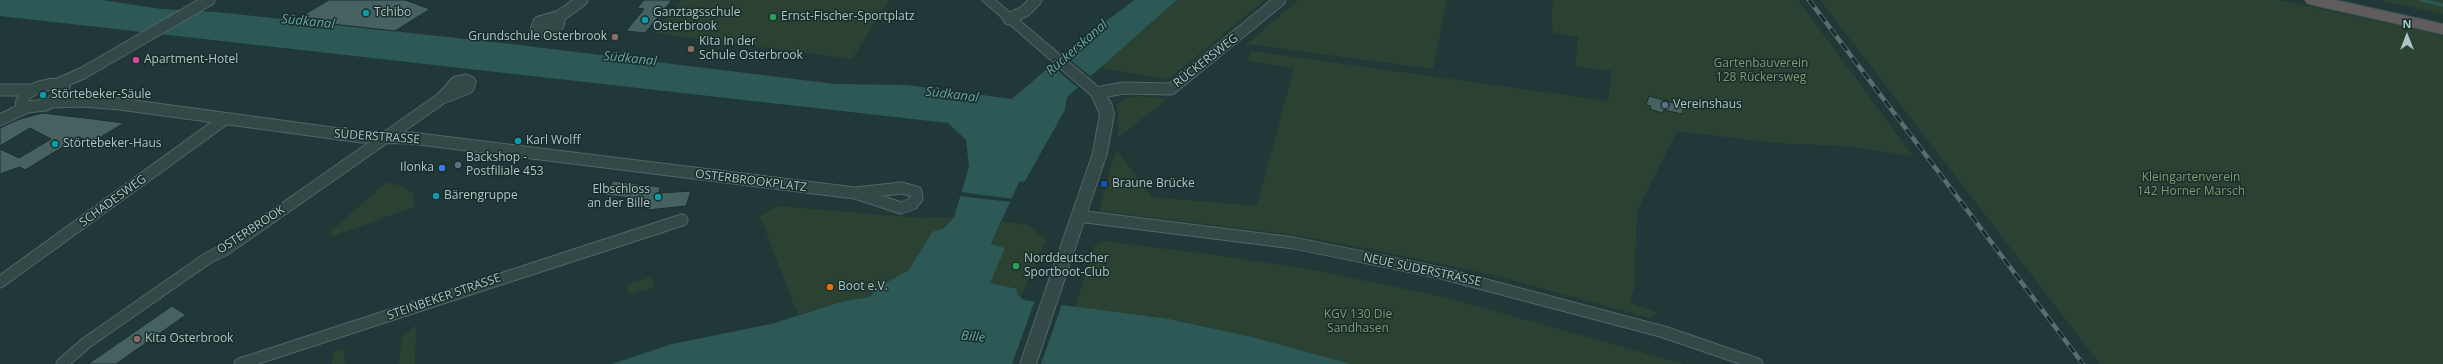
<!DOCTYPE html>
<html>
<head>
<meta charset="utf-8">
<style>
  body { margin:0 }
  #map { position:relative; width:2443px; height:364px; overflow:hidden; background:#203837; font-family:"Open Sans",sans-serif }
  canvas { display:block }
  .north { position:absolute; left:2387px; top:16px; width:40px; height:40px; -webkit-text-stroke:3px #192d2c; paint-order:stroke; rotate:0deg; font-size:11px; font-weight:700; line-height:16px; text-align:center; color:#adc5c5 }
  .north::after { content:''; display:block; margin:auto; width:14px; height:18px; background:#adc5c5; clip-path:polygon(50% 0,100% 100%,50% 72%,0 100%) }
</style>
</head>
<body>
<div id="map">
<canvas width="2443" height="364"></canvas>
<div class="north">N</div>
</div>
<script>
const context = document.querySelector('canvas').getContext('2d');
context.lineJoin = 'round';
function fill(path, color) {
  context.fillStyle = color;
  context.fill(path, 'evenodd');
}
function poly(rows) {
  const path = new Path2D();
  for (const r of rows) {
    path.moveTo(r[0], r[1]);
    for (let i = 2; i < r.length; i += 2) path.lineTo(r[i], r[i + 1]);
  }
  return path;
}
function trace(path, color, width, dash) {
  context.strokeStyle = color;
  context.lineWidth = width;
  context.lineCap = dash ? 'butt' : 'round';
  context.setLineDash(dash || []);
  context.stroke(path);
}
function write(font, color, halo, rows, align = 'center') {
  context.font = font + ' "Open Sans",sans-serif';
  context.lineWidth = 3;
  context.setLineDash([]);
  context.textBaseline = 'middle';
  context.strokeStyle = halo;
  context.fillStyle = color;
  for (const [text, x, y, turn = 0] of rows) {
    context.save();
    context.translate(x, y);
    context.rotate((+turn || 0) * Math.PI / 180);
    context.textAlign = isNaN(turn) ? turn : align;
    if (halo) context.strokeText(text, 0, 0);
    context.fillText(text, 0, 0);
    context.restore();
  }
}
fill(poly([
  [681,0,889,0,852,59,654,33],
  [1177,0,1265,0,1169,79,1099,68],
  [1298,0,1447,0,1433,69,1247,44],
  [1553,0,1798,0,1913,156,1845,146,1774,143,1677,131,1637,211,1634,288,1630,303,1656,312,1650,318,1497,276,1366,248,1293,235,1099,211,1116,149,1152,197,1257,206,1294,68,1248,61,1251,51,1608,101,1612,71,1575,66,1578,37,1553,33,1551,15],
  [1820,0,2278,0,2443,35,2443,364,2100,364],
  [2378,0,2443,0,2443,14],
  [1139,96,1167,99,1118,138,1118,113,1116,105,1126,98],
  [387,182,402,186,412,193,415,207,333,236,329,233],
  [778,206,920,218,954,217,944,227,932,233,909,270,878,287,870,297,844,301,798,315,760,216],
  [1002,221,1027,225,1046,239,1021,297,989,283,1005,248,991,245],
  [1104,241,1216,255,1318,271,1444,297,1684,364,1351,364,1252,337,1169,319,1075,308,1095,245],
  [651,277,654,287,629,295,626,285],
  [416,325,415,364,399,364,402,337],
  [344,349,345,364,332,364,333,352]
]), '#2b4232');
fill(poly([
  [0,0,102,0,161,9,217,12,503,43,835,84,907,85,1012,99,1071,48,1134,0,1177,0,1067,97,1065,110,1025,181,1019,182,991,244,1005,248,990,283,1017,289,1017,294,1024,300,1169,319,1252,337,1351,364,612,364,672,344,771,324,844,301,870,297,878,287,909,270,932,232,944,228,954,217,969,167,966,140,948,123,0,16]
]), '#2c5855');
fill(poly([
  [1062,53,1090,76,1077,87,1050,64],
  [960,192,1014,199,1012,202,959,196],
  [1035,300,1062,304,1041,364,1012,364]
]), '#203837');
trace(poly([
  [2421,0,2443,5]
]), '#2c5855', 3.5);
const building = poly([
  [329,0,405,0,430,9,395,31,295,20,329,0],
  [644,0,672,0,645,33,626,31,644,9,637,8,644,0],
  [1649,96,1684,106,1682,114,1664,110,1662,113,1650,109,1651,106,1646,105,1649,96],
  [42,113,85,118,124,123,91,143,79,137,25,170,20,167,0,174,0,149,19,158,51,139,30,128,0,146,0,128,17,120,42,113],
  [613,181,660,187,659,193,691,191,686,206,648,210,650,200,604,195,613,181],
  [172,306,186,315,116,364,88,364,172,306]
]);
fill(building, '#456261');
trace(building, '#1b2f2e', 1);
const minor = poly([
  [560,16,558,25,554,29,545,32,536,30,539,22,560,16],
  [560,16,582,0],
  [1009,19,1025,11,1036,0],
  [465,80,470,82,468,88,442,98,456,82,465,80],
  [58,84,83,73,209,0],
  [0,90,32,90],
  [1097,93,1123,88,1171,89,1280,0],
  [52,102,83,101,120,104,361,137,411,138,855,193],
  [21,103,27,107,46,105,63,94,64,87],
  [21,103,27,93,39,87,52,84,64,87],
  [0,120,27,107],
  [902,188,916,192,917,198,912,204,901,208,855,193,902,188],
  [1078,216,1294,243,1441,273,1664,332,1757,364],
  [0,282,225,119],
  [62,364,86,343,208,258,226,249,442,98],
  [240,364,682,220]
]);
const tertiary = poly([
  [982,0,995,0,1102,90,1111,103,1114,114,1107,153,1036,364,1020,364,1093,153,1100,114,1092,96,982,0]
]);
const trunk = poly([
  [2305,0,2335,0,2443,24,2443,34,2313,5,2307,3,2305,0]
]);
trace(minor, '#516666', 13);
trace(tertiary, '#516666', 2);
trace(trunk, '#3e5352', 2);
trace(minor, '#334948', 11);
fill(tertiary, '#334948');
fill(trunk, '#605c5c');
const rail = poly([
  [1809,0,2083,364]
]);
trace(rail, '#55706f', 4.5);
trace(rail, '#192d2c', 3, [9]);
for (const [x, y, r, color] of [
  [366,13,4,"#0f9aa8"],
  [773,17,4,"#2e9e5b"],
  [645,20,4,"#0f9aa8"],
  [615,37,4,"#8d6e63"],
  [691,49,4,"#8d6e63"],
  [136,60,4,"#d1479c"],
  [43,95,4,"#0f9aa8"],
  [1665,105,4,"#5c6f8a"],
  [518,141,4,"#0f9aa8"],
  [55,144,4,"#0f9aa8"],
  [458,165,4,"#5c6f8a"],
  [442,168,4,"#3f7fe0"],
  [1104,184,4,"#1a4fb4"],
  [436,196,4,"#0f9aa8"],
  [658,197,4,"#0f9aa8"],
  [1016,266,4,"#2e9e5b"],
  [830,287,4,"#e8710a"],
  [137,339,4,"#8d6e63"]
]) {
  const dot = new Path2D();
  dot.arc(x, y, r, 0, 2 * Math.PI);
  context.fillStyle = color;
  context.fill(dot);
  trace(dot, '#192d2c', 1.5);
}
write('12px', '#adc5c5', '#192d2c', [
  ["Tchibo",374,13],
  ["Ganztagsschule",653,13],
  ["Osterbrook",653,27],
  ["Ernst-Fischer-Sportplatz",781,17],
  ["Grundschule Osterbrook",607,37,"right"],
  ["Kita in der",699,42],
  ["Schule Osterbrook",699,56],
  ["Apartment-Hotel",144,60],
  ["Störtebeker-Säule",51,95],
  ["Vereinshaus",1673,105],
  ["Karl Wolff",526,141],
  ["Störtebeker-Haus",63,144],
  ["Backshop -",466,158],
  ["Postfiliale 453",466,172],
  ["Ilonka",434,168,"right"],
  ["Braune Brücke",1112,184],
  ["Elbschloss",650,190,"right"],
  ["an der Bille",650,204,"right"],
  ["Bärengruppe",444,196],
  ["Norddeutscher",1024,259],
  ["Sportboot-Club",1024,273],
  ["Boot e.V.",838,287],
  ["Kita Osterbrook",145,339]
], 'left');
write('12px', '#adc5c5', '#192d2c', [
  ["RÜCKERSWEG",1206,61,-38],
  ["SÜDERSTRASSE",377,137,4],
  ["OSTERBROOKPLATZ",751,181,7],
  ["SCHADESWEG",113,201,-36],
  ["OSTERBROOK",251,230,-33],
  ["NEUE SÜDERSTRASSE",1422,270,12],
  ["STEINBEKER STRASSE",444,297,-19]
]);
write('12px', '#7f9b6c', '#192d2c', [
  ["Gartenbauverein",1761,64],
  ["128 Rückersweg",1761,78],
  ["Kleingartenverein",2191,178],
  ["142 Horner Marsch",2191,192],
  ["KGV 130 Die",1358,315],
  ["Sandhasen",1358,329]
]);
write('italic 13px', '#65a6a2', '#192d2c', [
  ["Südkanal",308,22,6],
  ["Rückerskanal",1077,48,-41],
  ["Südkanal",630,59,6],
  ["Südkanal",952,95,7],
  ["Bille",973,337,6]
]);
</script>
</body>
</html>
